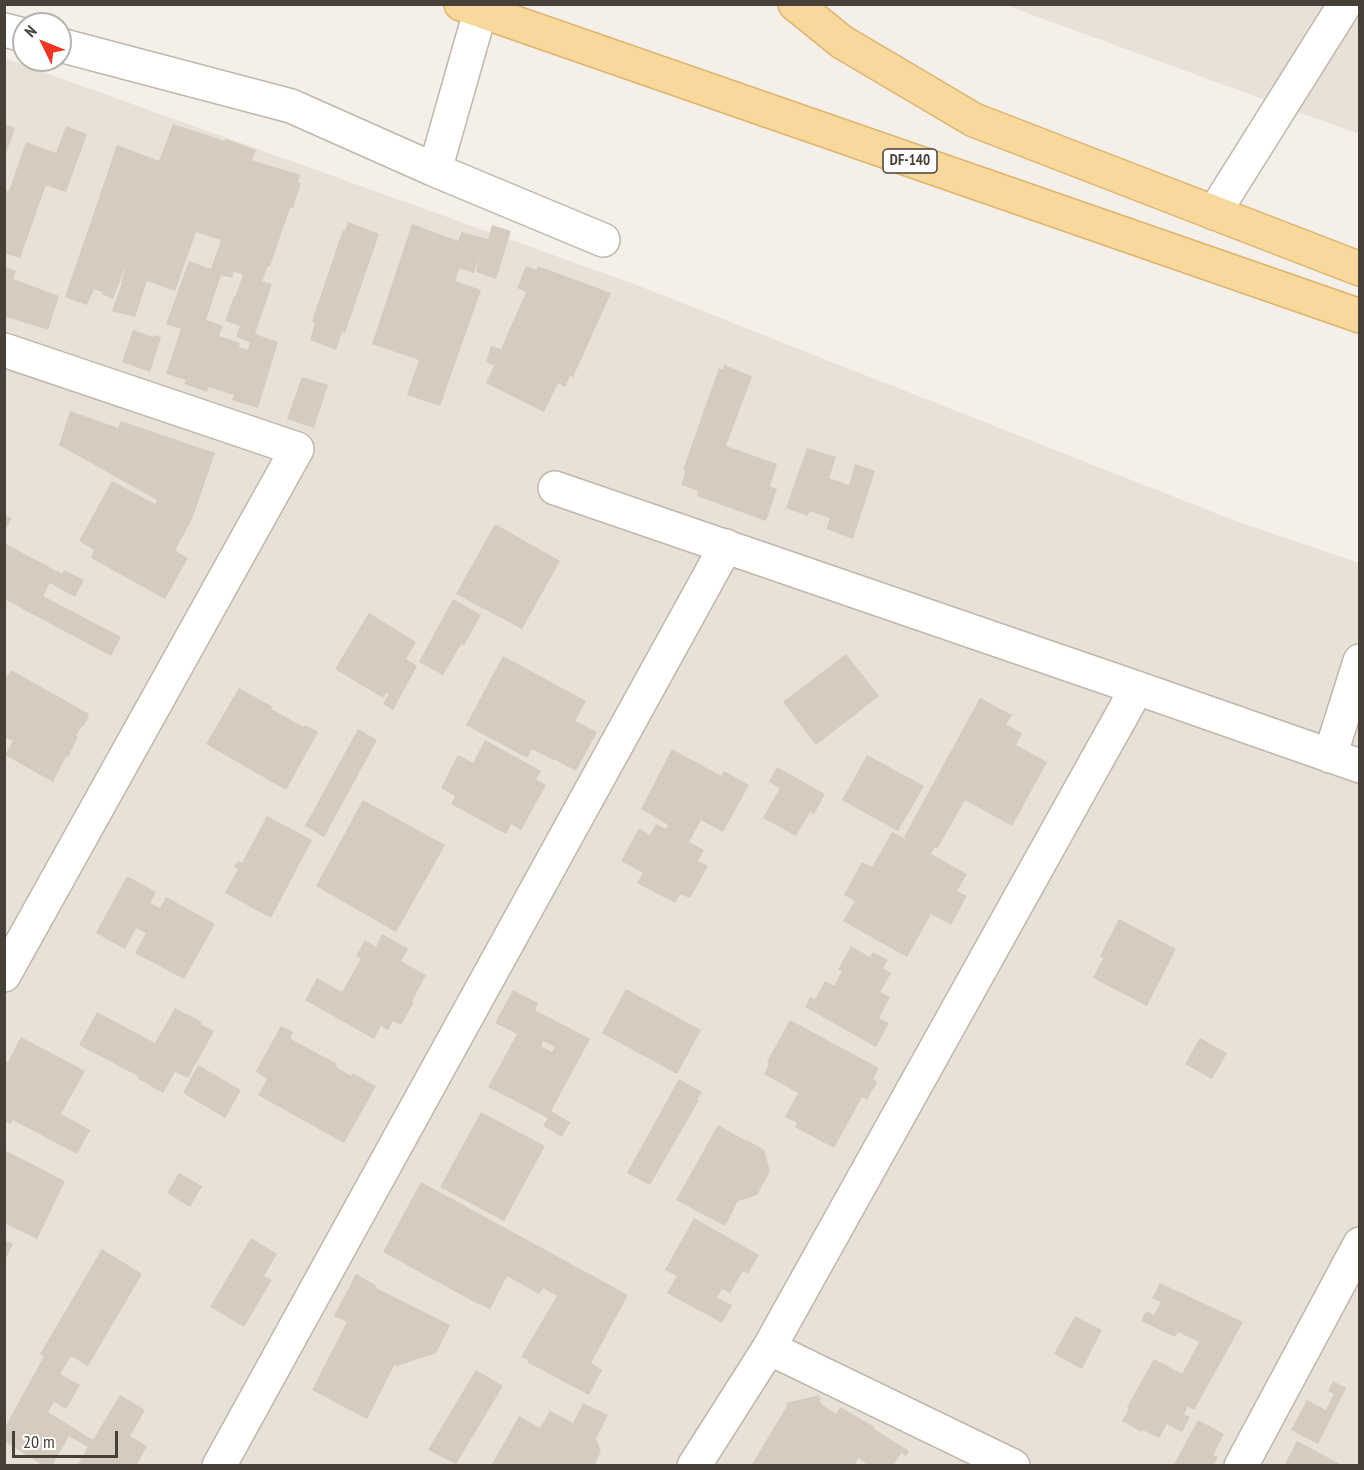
<!DOCTYPE html>
<html>
<head>
<meta charset="utf-8">
<style>
  body { margin:0 }
  #map { position:relative; width:1364px; height:1470px; overflow:hidden; background:#f4f0e9; font-family:"PT Sans Narrow",sans-serif }
  canvas { display:block }
  .frame { position:absolute; inset:0; border:6px solid #474038; pointer-events:none }
  .north { position:absolute; left:12px; top:12px; width:60px; height:60px; box-sizing:border-box; background:#fff; border:2px solid #b5b3af; border-radius:50%; rotate:313deg; font-size:16px; font-weight:700; line-height:24px; text-align:center; color:#474038 }
  .north::after { content:''; display:block; margin:auto; width:21px; height:27px; background:#ee3625; clip-path:polygon(50% 0,100% 100%,50% 72%,0 100%) }
  .scale { position:absolute; left:12px; top:1431px; width:106px; height:27px; box-sizing:border-box; border:3px solid #474038; border-top:0; padding-left:8px; font-size:18px; line-height:21px; white-space:nowrap; color:#474038; -webkit-text-stroke:4px #fff; paint-order:stroke }
</style>
</head>
<body>
<div id="map">
<canvas width="1364" height="1470"></canvas>
<div class="frame"></div>
<div class="north">N</div>
<div class="scale">20 m</div>
</div>
<script>
const context = document.querySelector('canvas').getContext('2d');
context.lineJoin = 'round';
function fill(path, color) {
  context.fillStyle = color;
  context.fill(path, 'evenodd');
}
function poly(rows) {
  const path = new Path2D();
  for (const r of rows) {
    path.moveTo(r[0], r[1]);
    for (let i = 2; i < r.length; i += 2) path.lineTo(r[i], r[i + 1]);
  }
  return path;
}
function trace(path, color, width, dash) {
  context.strokeStyle = color;
  context.lineWidth = width;
  context.lineCap = dash ? 'butt' : 'round';
  context.setLineDash(dash || []);
  context.stroke(path);
}
function write(font, color, halo, rows, align = 'center') {
  context.font = font + ' "PT Sans Narrow",sans-serif';
  context.lineWidth = 4.5;
  context.setLineDash([]);
  context.textBaseline = 'middle';
  context.strokeStyle = halo;
  context.fillStyle = color;
  for (const [text, x, y, turn = 0] of rows) {
    context.save();
    context.translate(x, y);
    context.rotate((+turn || 0) * Math.PI / 180);
    context.textAlign = isNaN(turn) ? turn : align;
    if (halo) context.strokeText(text, 0, 0);
    context.fillText(text, 0, 0);
    context.restore();
  }
}
fill(poly([
  [1005,5,1359,5,1359,134],
  [4,58,634,284,1233,520,1359,563,1359,1465,5,1465]
]), '#e7e1d7');
fill(poly([
  [4,124,15,128,5,156,4,156],
  [173,124,225,141,226,139,256,150,252,160,300,175,298,182,301,183,293,208,290,208,270,266,268,266,262,281,272,284,255,334,278,342,258,408,232,400,234,395,208,387,207,392,184,384,186,380,166,374,181,329,166,324,189,261,211,269,221,240,196,232,175,291,147,281,135,317,112,311,122,283,121,282,127,262,113,299,102,294,102,292,94,289,87,305,65,297,101,192,101,189,102,189,117,145,159,161],
  [234,271,243,275,235,297,234,296,225,321,240,326,236,337,250,342,248,350,239,347,240,343,219,336,223,326,206,320,221,275,232,278],
  [66,126,87,134,66,192,46,185,20,258,4,253,4,195,6,191,9,191,26,142,56,153],
  [348,222,379,234,345,333,342,332,336,350,310,340,315,323,312,321,343,230,345,231],
  [412,224,458,241,462,232,488,239,492,225,511,231,496,279,476,272,480,256,474,273,459,268,455,281,481,290,440,406,407,395,419,360,372,344],
  [526,266,536,270,538,266,611,293,573,377,570,376,565,387,558,383,544,412,486,383,494,366,486,362,491,346,501,349,526,292,517,288],
  [5,267,16,271,13,279,59,296,48,330,4,316],
  [133,330,153,337,154,335,161,337,150,372,122,362],
  [724,365,752,376,726,446,777,464,770,486,777,489,766,521,697,496,699,491,681,485,686,470,683,470,719,368,723,370],
  [302,377,328,385,314,428,287,419],
  [70,411,118,428,121,421,215,453,192,519,176,549,177,552,188,558,165,599,91,558,94,550,79,541,112,481,155,504,157,500,59,445],
  [807,448,836,457,829,478,849,485,855,464,875,471,853,539,826,529,830,518,809,511,808,516,786,508],
  [4,515,12,518,4,532],
  [495,524,560,561,522,629,456,594],
  [4,543,62,574,64,570,84,580,75,597,50,583,43,596,121,637,111,656,4,599],
  [453,599,481,615,464,645,461,644,443,675,419,662],
  [369,613,416,642,406,659,417,666,393,710,383,704,389,694,386,693,383,698,335,669],
  [846,654,879,696,816,745,783,702],
  [503,656,586,701,575,721,597,732,576,771,554,759,553,760,532,749,527,758,466,725],
  [11,670,89,714,87,716,89,717,83,727,82,726,76,736,78,737,68,757,66,756,53,782,5,755,13,741,4,737,4,681],
  [239,688,273,707,271,709,304,727,305,725,318,732,286,790,206,744],
  [980,698,1012,715,1006,724,1022,733,1016,745,1047,762,1012,826,965,800,937,849,935,847,931,854,967,874,957,891,967,896,951,925,931,914,907,957,843,921,855,901,844,895,862,862,872,867,892,832,910,842,904,837],
  [358,729,377,740,324,837,305,826],
  [485,740,541,771,536,779,546,785,521,830,511,824,506,834,451,804,455,796,441,788,458,755,473,763],
  [672,749,721,776,724,771,749,785,723,832,701,820,689,842,704,850,698,861,708,866,690,898,680,894,675,903,637,883,643,873,621,861,639,828,650,835,656,824,666,829,668,825,641,809],
  [867,755,924,786,898,831,842,800],
  [777,767,825,794,814,814,810,812,796,836,763,818,780,788,769,782],
  [363,800,445,845,396,932,316,886],
  [267,816,312,840,271,918,225,893,238,869,234,867,238,861,242,863],
  [127,876,156,892,150,903,160,908,166,897,215,924,184,979,135,953,146,933,136,928,125,949,96,933],
  [1119,919,1176,949,1147,1006,1093,978,1103,958,1100,956],
  [382,934,408,949,401,961,426,975,412,1001,414,1002,401,1025,393,1021,388,1030,381,1026,374,1039,305,1000,317,978,342,992,361,959,356,956,365,940,376,947],
  [851,946,870,957,873,952,888,960,883,968,891,973,880,992,890,997,879,1018,889,1023,876,1047,805,1007,810,997,815,999,825,981,834,986,842,971,838,970],
  [626,989,701,1030,677,1074,602,1033],
  [513,990,538,1003,535,1010,590,1039,551,1111,570,1122,562,1137,543,1126,548,1118,488,1087,517,1034,495,1023],
  [543,1041,555,1047,552,1052,541,1046],
  [175,1008,202,1022,200,1024,214,1031,188,1078,175,1072,163,1093,137,1078,138,1076,79,1045,97,1012,155,1043],
  [790,1020,879,1068,873,1079,877,1082,867,1100,862,1097,834,1148,795,1127,797,1123,785,1117,798,1093,764,1074,769,1064,767,1062],
  [281,1026,293,1032,290,1038,291,1039,337,1064,336,1067,351,1076,353,1073,354,1074,376,1086,344,1143,258,1095,267,1079,256,1072,256,1071],
  [21,1037,85,1071,61,1114,90,1130,77,1154,13,1120,10,1124,4,1121,4,1060,8,1062],
  [1200,1038,1227,1053,1212,1079,1185,1064],
  [198,1065,241,1090,225,1118,183,1093],
  [679,1079,702,1092,697,1099,699,1100,650,1185,627,1173],
  [481,1112,545,1146,504,1221,440,1187],
  [718,1125,746,1141,747,1140,764,1150,770,1171,757,1195,738,1201,725,1226,676,1200],
  [4,1150,65,1181,37,1239,4,1223],
  [179,1173,202,1186,190,1207,167,1193],
  [421,1182,628,1295,591,1363,602,1370,589,1395,527,1362,528,1360,521,1357,557,1296,543,1288,539,1294,507,1276,490,1309,480,1304,480,1305,383,1252],
  [694,1218,759,1255,748,1274,743,1271,730,1293,722,1289,717,1298,732,1305,722,1323,667,1293,677,1276,665,1270],
  [251,1238,277,1254,264,1276,272,1280,244,1327,210,1307],
  [4,1240,13,1244,4,1262],
  [102,1249,142,1274,88,1366,71,1356,60,1374,80,1385,66,1409,54,1402,48,1412,93,1440,120,1395,145,1410,130,1436,147,1446,136,1466,77,1466,88,1447,69,1436,52,1466,44,1466,4,1441,4,1429,44,1356,40,1354],
  [356,1274,377,1286,376,1288,450,1325,436,1353,397,1366,394,1365,367,1419,312,1390,347,1322,334,1316],
  [1160,1283,1243,1322,1194,1410,1188,1406,1184,1414,1190,1417,1182,1432,1167,1424,1159,1438,1143,1430,1142,1432,1122,1421,1129,1409,1127,1407,1154,1359,1182,1374,1199,1342,1178,1332,1175,1337,1141,1321,1146,1311,1154,1315,1161,1302,1152,1298],
  [1075,1316,1102,1330,1082,1369,1054,1354],
  [476,1370,503,1386,456,1464,428,1450],
  [1333,1381,1346,1388,1318,1444,1291,1430,1307,1400,1326,1410,1334,1394,1328,1391],
  [819,1395,821,1404,836,1414,840,1407,873,1426,874,1429,909,1451,906,1456,901,1453,893,1466,869,1466,858,1458,854,1466,751,1466,787,1406,786,1403],
  [583,1403,608,1415,596,1439,601,1451,594,1466,491,1466,519,1416,540,1428,550,1411,573,1423],
  [1198,1420,1224,1434,1213,1455,1218,1457,1213,1466,1173,1466],
  [1297,1441,1344,1466,1284,1466]
]), '#d5cbbf');
const street = poly([
  [4,30,24,35],
  [60,45,291,106,435,170,603,240],
  [435,170,480,12],
  [1214,213,1345,4],
  [4,350,297,449,4,975],
  [555,488,1137,688,1360,766],
  [1330,756,1360,661],
  [769,1348,1013,1466],
  [219,1466,726,546],
  [694,1466,769,1348,1137,688],
  [1241,1466,1360,1244]
]);
const primary = poly([
  [461,4,1360,316],
  [795,4,842,42,974,120,1360,269]
]);
trace(street, '#bfb7ac', 36);
trace(primary, '#deb46d', 36);
trace(street, '#fff', 33);
trace(primary, '#f9d89d', 33);
for (const [x, y, w] of [
  [910,161,54]
]) {
  const box = new Path2D();
  box.roundRect(x - w / 2, y - 12, w, 24, 4.5);
  context.fillStyle = '#fff';
  context.fill(box);
  trace(box, '#474038', 1.5);
}
write('bold 15px', '#474038', null, [
  ["DF-140",910,161]
]);
</script>
</body>
</html>
